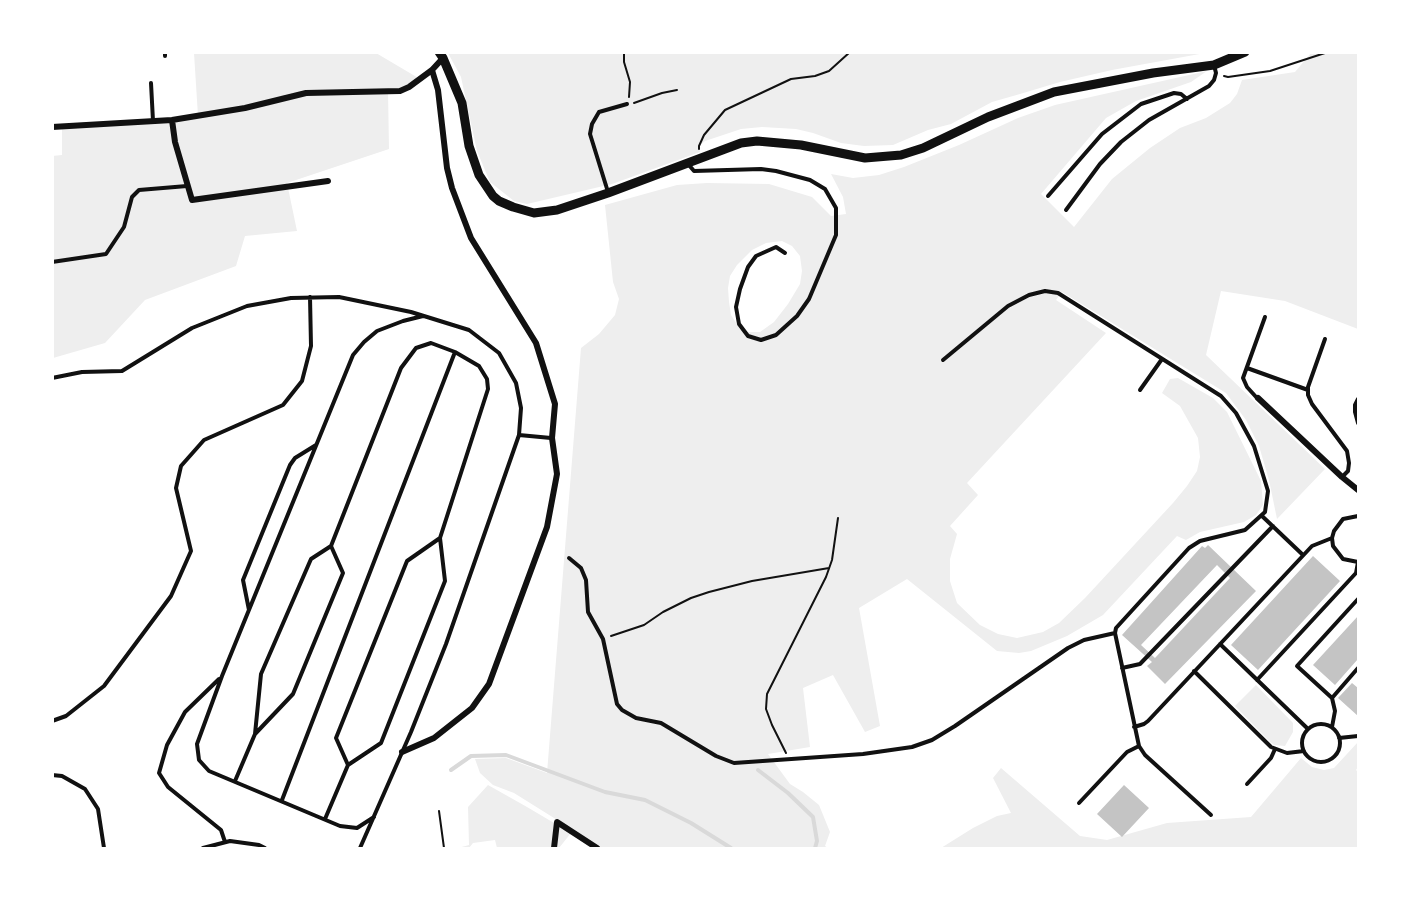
<!DOCTYPE html>
<html>
<head>
<meta charset="utf-8">
<style>
  body { margin:0 }
  #map { position:relative; width:1411px; height:901px; overflow:hidden; background:#fff; font-family:"Archivo Narrow",sans-serif }
  canvas { display:block }
  .frame { position:absolute; inset:0; border:54px solid #fff; pointer-events:none }
</style>
</head>
<body>
<div id="map">
<canvas width="1411" height="901"></canvas>
<div class="frame"></div>
</div>
<script>
const context = document.querySelector('canvas').getContext('2d');
context.lineJoin = 'round';
function fill(path, color) {
  context.fillStyle = color;
  context.fill(path, 'evenodd');
}
function poly(rows) {
  const path = new Path2D();
  for (const r of rows) {
    if (r.length === 3) {
      path.moveTo(r[0] + r[2], r[1]);
      path.arc(r[0], r[1], r[2], 0, 2 * Math.PI);
      continue;
    }
    path.moveTo(r[0], r[1]);
    for (let i = 2; i < r.length; i += 2) path.lineTo(r[i], r[i + 1]);
  }
  return path;
}
function trace(path, color, width, dash) {
  context.strokeStyle = color;
  context.lineWidth = width;
  context.lineCap = dash ? 'butt' : 'round';
  context.setLineDash(dash || []);
  context.stroke(path);
}
fill(poly([
  [194,53,376,53,420,79,409,87,388,91,389,149,287,183,297,231,245,236,236,266,145,300,105,343,53,358,52,156,62,155,62,127,198,116],
  [448,53,1205,53,1112,70,1060,82,1020,94,992,102,951,124,928,130,893,145,864,146,841,143,813,133,796,129,762,127,741,129,705,141,699,146,700,152,612,184,527,204,514,201,490,182,477,151,461,77],
  [1311,53,1358,53,1358,329,1285,301,1221,291,1206,355,1325,469,1277,519,1269,480,1259,446,1246,420,1226,393,1062,292,1056,300,1106,333,967,483,978,495,950,526,957,534,950,559,950,581,957,603,980,625,998,634,1017,638,1043,632,1059,623,1085,598,1173,503,1187,486,1197,471,1200,457,1198,438,1180,406,1162,393,1170,379,1178,378,1213,398,1227,412,1261,481,1263,505,1256,515,1244,522,1200,532,1186,540,1177,536,1103,615,1067,636,1031,651,1019,653,997,651,907,579,859,608,880,726,865,732,833,675,803,688,810,747,768,754,790,784,803,792,819,805,830,832,825,846,828,848,602,848,514,793,493,785,480,773,475,759,506,758,547,773,581,348,599,334,615,315,619,299,613,282,605,205,677,185,707,183,769,184,812,197,831,216,846,214,843,197,831,174,853,178,879,175,904,167,959,145,1018,118,1055,105,1207,71,1191,82,1136,101,1106,118,1041,194,1074,227,1112,179,1150,148,1180,128,1206,118,1230,103,1237,94,1242,80,1295,72],
  [782,241,792,246,800,256,802,271,800,284,788,304,774,322,760,332,748,332,740,329,731,315,729,302,728,288,730,276,737,265,752,250,766,243],
  [1256,685,1293,723,1293,732,1285,746,1274,745,1269,741,1235,706],
  [1358,742,1358,767,1356,770,1358,772,1358,848,941,848,973,828,997,816,1011,813,993,778,1001,768,1080,836,1107,840,1167,823,1251,817,1301,758,1312,767,1324,770,1334,768],
  [488,785,527,807,571,833,559,848,497,848,495,840,473,843,469,848,458,848,469,845,468,807]
]), '#eee');
trace(poly([
  [451,770,471,756,506,755,605,792,645,800,691,823,731,848],
  [758,770,788,793,813,817,817,841,815,848]
]), '#d9d9d9', 4);
fill(poly([
  [1208,545,1256,591,1165,684,1147,666,1152,662,1122,635,1202,546,1205,548],
  [1217,565,1230,578,1155,658,1141,645],
  [1313,556,1340,581,1258,670,1231,645],
  [1358,616,1358,659,1335,685,1313,665],
  [1352,683,1358,688,1358,716,1338,698],
  [1124,785,1149,808,1122,837,1097,814]
]), '#c4c4c4');
trace(poly([
  [624,52,624,62,630,82,629,97],
  [1224,76,1228,77,1270,71,1328,52],
  [634,103,662,93,677,90],
  [699,149,699,146,704,135,725,110,791,79,815,76,829,71,850,52],
  [611,636,644,625,663,612,691,598,709,592,752,581,829,568],
  [786,753,772,725,766,709,767,694,826,577,832,560,838,518],
  [439,811,444,848]
]), '#111', 2);
trace(poly([
  [165,56,165,52],
  [151,83,153,121],
  [688,164,694,171,761,169,776,171,810,180,825,189,836,208,836,235,809,299,797,316,776,335,761,340,748,336,739,324,736,307,740,289,748,267,756,256,776,247,785,253],
  [608,192,590,134,592,124,599,112,627,104],
  [1048,196,1102,134,1141,104,1174,93,1181,94,1187,99],
  [1066,210,1100,164,1121,142,1149,120,1209,86,1214,80,1216,73,1214,65],
  [52,262,106,254,124,227,132,197,139,190,187,186],
  [1325,339,1308,387,1308,395,1312,404,1347,451,1349,463,1348,471,1342,477],
  [943,360,1008,306,1029,295,1045,291,1058,293,1221,396,1236,413,1254,446,1268,491,1265,512,1245,530,1200,541,1189,548,1116,628,1115,633,1139,746,1145,755,1211,815],
  [1247,368,1308,390],
  [52,378,82,372,122,371,192,328,247,306,291,298,339,297,411,312,469,330,499,353,516,383,521,408,519,435],
  [1140,390,1162,359],
  [1257,398,1247,387,1243,378,1265,317],
  [1358,399,1355,405,1355,412,1358,423],
  [1262,516,1303,555],
  [1358,516,1343,519,1334,531,1332,538,1333,546,1343,559,1358,562],
  [331,546,343,573,293,694,255,734,261,674,311,559,331,546,401,368,416,348,431,343,455,352,479,366,487,379,488,389,440,538],
  [569,558,581,568,586,580,588,612,603,639,617,704,622,710,636,718,661,723,716,756,734,763,863,754,912,747,932,740,955,726,1068,648,1084,640,1115,633],
  [249,610,243,580,290,465,295,458,316,445],
  [1220,644,1308,729],
  [1122,668,1140,664,1273,526],
  [1194,671,1271,747,1287,753,1304,751],
  [219,679,185,712,167,745,159,773,168,787,221,830,225,842],
  [1257,680,1356,573,1358,562],
  [1332,698,1358,668],
  [52,721,66,716,104,686,171,596,191,551,176,488,181,466,204,440,283,405,302,381,311,346,310,297],
  [1321,743,19],
  [1134,727,1144,724,1148,721,1312,546,1332,538],
  [1332,727,1335,711,1332,698,1297,666,1358,599],
  [1339,738,1358,736],
  [52,775,62,776,85,789,98,809,104,848],
  [235,781,255,734],
  [1247,784,1271,758,1275,749],
  [282,800,455,352],
  [1079,803,1127,752,1139,746],
  [374,817,357,828,340,826,209,771,199,760,197,744,222,676,353,355,364,342,377,331,403,321,423,316],
  [325,819,348,765,381,743,445,581,440,538,407,561,336,738,348,765],
  [203,848,230,841,259,845,265,848],
  [360,848,411,732,446,644,519,435,551,438]
]), '#111', 4);
trace(poly([
  [172,120,175,142,192,200,328,181],
  [52,127,172,120,245,108,306,93,400,91,409,87,432,70,443,58],
  [1258,398,1342,477,1358,490],
  [402,752,434,738,472,708,489,684,547,527,557,474,552,438,555,404,536,343,471,238,452,188,447,168,438,90,432,70],
  [554,848,557,822,597,848]
]), '#111', 6);
trace(poly([
  [439,52,443,58,462,103,469,146,479,175,493,196,499,201,513,207,534,213,557,210,608,193,741,143,757,141,801,145,865,158,901,155,923,148,988,117,1054,92,1153,73,1214,65,1245,52]
]), '#111', 9);
</script>
</body>
</html>
